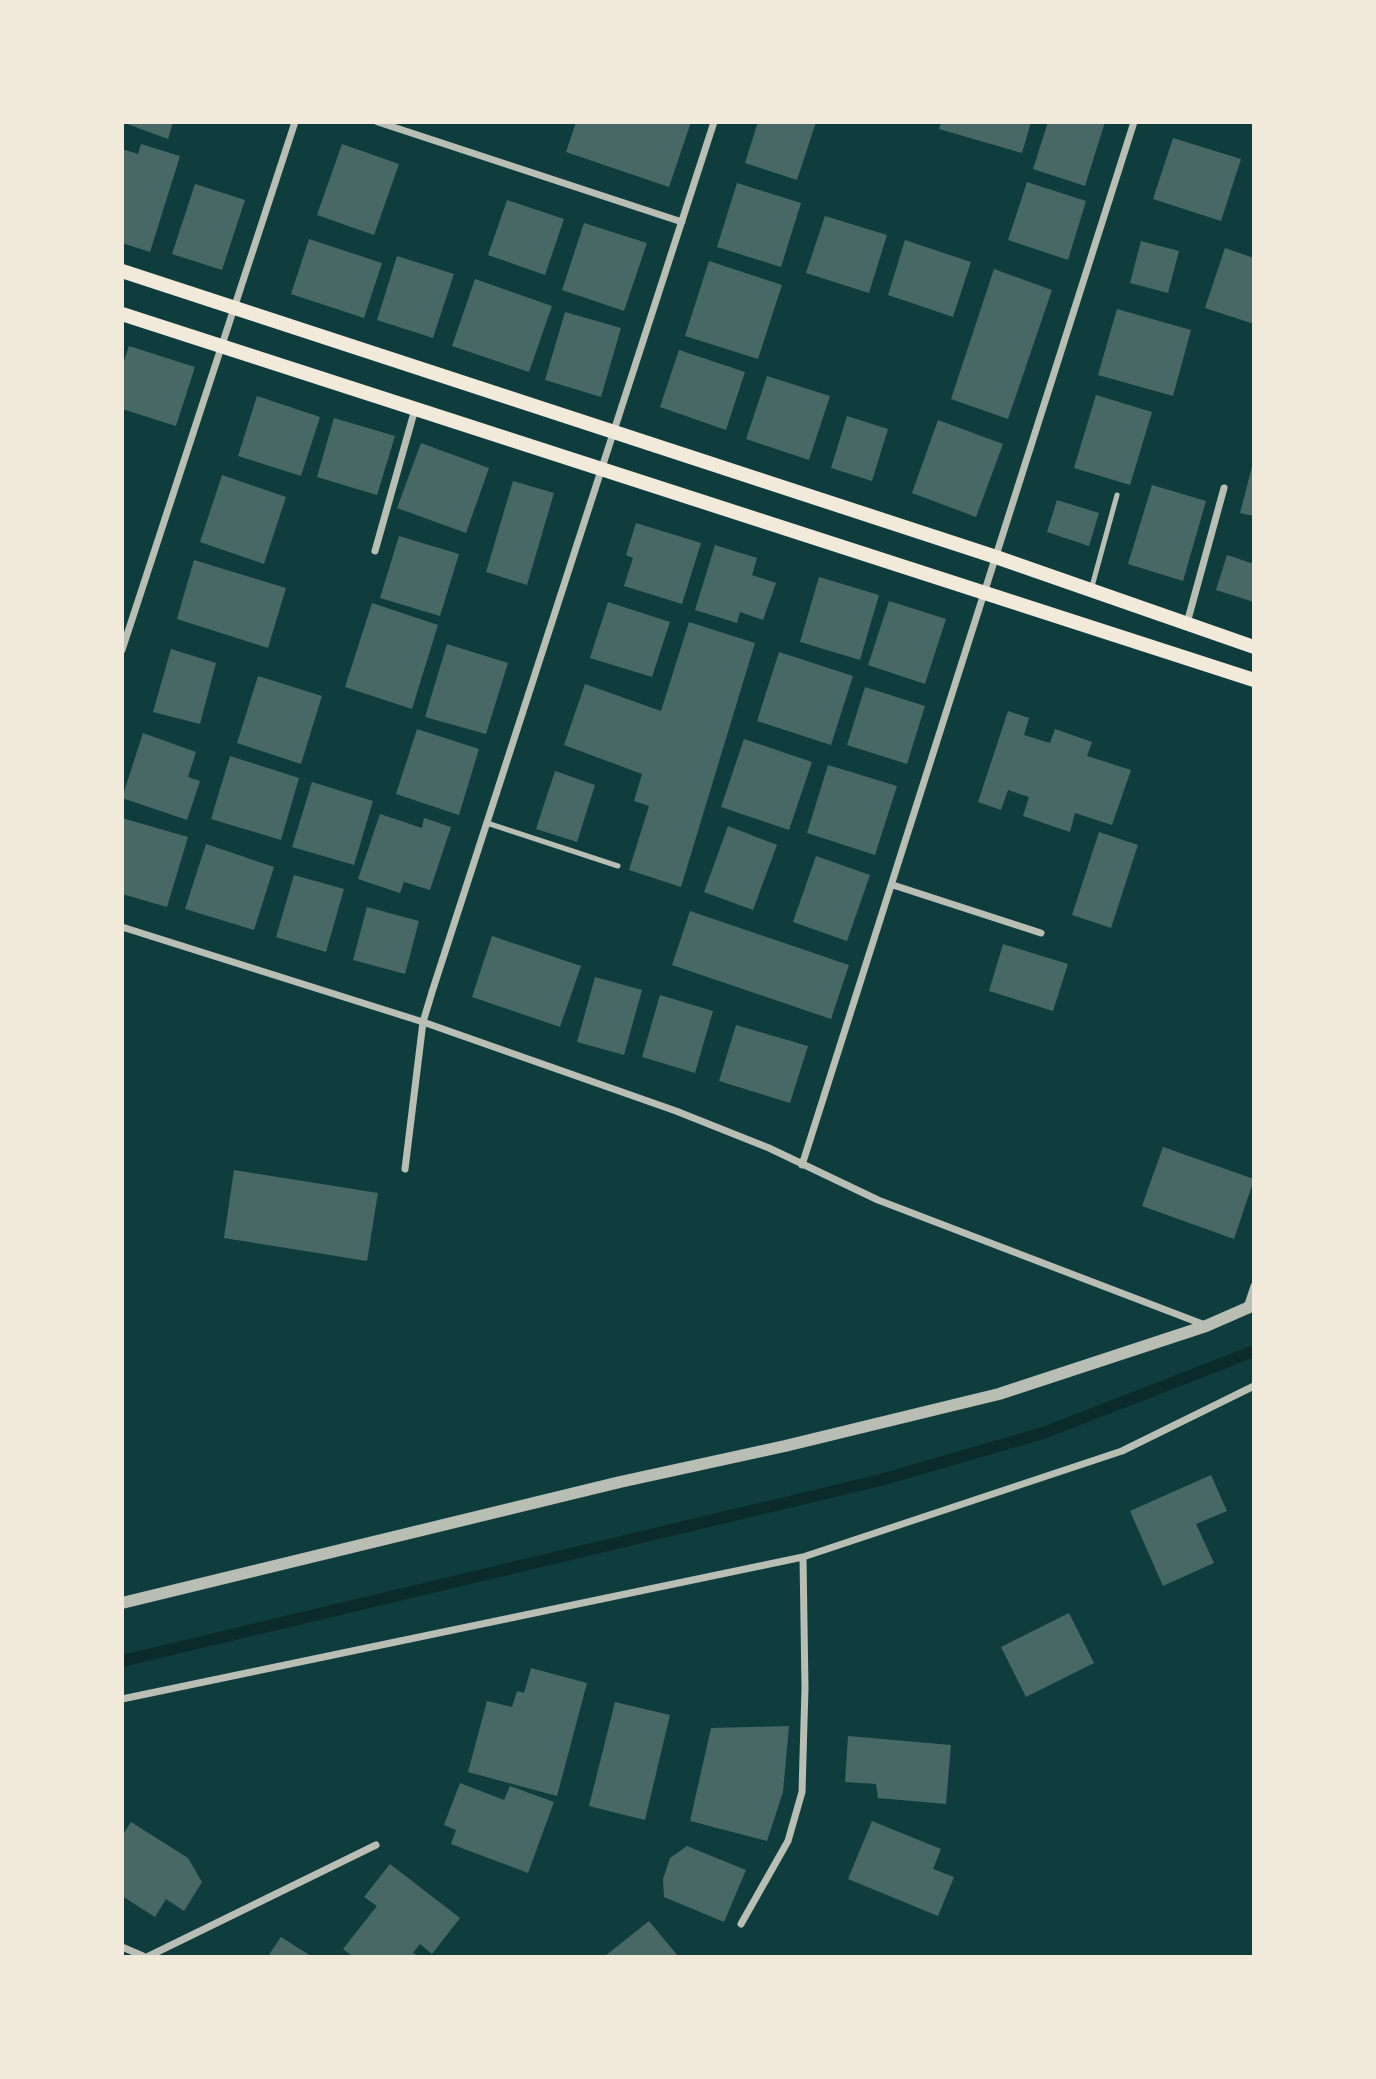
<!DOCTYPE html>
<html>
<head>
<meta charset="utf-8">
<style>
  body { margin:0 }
  #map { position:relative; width:1376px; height:2079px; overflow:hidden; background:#0f3d3e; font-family:Montserrat,sans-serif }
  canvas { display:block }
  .frame { position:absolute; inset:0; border:124px solid #f1e9da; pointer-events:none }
</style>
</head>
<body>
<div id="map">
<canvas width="1376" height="2079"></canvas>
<div class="frame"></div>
</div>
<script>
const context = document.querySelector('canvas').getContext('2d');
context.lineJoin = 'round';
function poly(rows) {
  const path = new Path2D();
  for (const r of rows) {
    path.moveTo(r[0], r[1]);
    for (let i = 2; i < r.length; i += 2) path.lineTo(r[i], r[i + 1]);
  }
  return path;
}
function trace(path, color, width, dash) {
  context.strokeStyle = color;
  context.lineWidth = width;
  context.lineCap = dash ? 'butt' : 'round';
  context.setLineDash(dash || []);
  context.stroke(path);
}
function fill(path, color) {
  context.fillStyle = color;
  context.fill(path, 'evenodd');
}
trace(poly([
  [122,1661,881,1480,1046,1432,1254,1351]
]), '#0a2a2b', 12);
fill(poly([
  [122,122,173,122,168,139],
  [576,122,691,122,669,187,566,152],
  [758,122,816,122,797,180,745,163],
  [941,122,1031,122,1022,153,939,129],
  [1048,122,1105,122,1085,186,1033,169],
  [1173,138,1241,159,1221,221,1153,199],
  [141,144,180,156,150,252,122,243,122,149,138,154],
  [342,144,399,164,374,235,317,215],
  [1027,182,1086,201,1068,260,1008,240],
  [737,183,801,203,781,267,717,247],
  [195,184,245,200,222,270,172,254],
  [507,200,564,219,545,275,488,255],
  [825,216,887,235,869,293,806,273],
  [584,223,647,243,624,311,562,290],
  [309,239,382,263,364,318,291,294],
  [905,240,971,262,953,317,888,295],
  [1141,241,1179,251,1168,293,1130,283],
  [1225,248,1254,258,1254,324,1205,308],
  [397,256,454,274,433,338,377,320],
  [709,261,782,285,758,359,685,336],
  [994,269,1052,290,1008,419,951,399],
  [475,279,552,306,529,372,452,346],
  [1117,309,1191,330,1173,396,1098,375],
  [565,312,621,328,601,397,545,380],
  [129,346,195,367,176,426,122,409,122,367],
  [679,350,745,372,726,430,660,407],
  [767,376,830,396,809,460,746,439],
  [1096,395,1152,412,1130,485,1074,468],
  [257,396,320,417,301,476,238,456],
  [847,416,888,429,872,481,831,468],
  [334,418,395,436,377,495,317,477],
  [938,420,1003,444,976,517,912,493],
  [421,443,489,468,466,533,397,508],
  [1254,459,1254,516,1240,513],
  [222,475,286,497,264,564,200,542],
  [513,481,554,493,527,585,486,572],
  [1152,485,1206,501,1183,581,1128,564],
  [1057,500,1099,513,1089,546,1047,532],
  [636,523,701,543,682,604,624,586,633,558,626,555],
  [399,536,459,554,440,616,380,598],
  [715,545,757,558,752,575,776,583,763,620,740,612,737,623,695,610],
  [1227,555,1254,564,1254,602,1216,590],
  [194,560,286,588,268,648,177,619],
  [819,577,879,595,860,660,800,642],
  [889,601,946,619,925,684,868,665],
  [608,602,670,622,652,677,590,658],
  [372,603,438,625,412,709,345,687],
  [689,622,755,643,681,887,629,870,649,806,634,801,642,774,564,745,585,684,661,711],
  [447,644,508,663,486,734,425,717],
  [171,649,216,663,200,724,153,712],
  [779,652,853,676,831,745,757,721],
  [258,676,322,696,301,764,237,743],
  [865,687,925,706,907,764,847,745],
  [1008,711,1029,718,1024,735,1050,743,1055,729,1092,742,1087,756,1131,770,1112,825,1075,813,1070,832,1023,816,1029,797,1008,790,1001,810,978,802],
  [417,729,479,749,459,815,396,794],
  [143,733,196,752,188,777,200,781,187,820,122,798],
  [744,739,812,762,789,830,721,807],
  [230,756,299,778,281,840,211,819],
  [828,765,897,786,875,855,807,833],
  [555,771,595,785,577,842,536,829],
  [312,782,373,801,354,865,292,847],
  [380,814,422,828,424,818,451,827,430,890,404,882,400,893,358,879],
  [122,818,188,837,167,907,122,894],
  [728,826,777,845,753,910,704,892],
  [1099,832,1138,845,1111,928,1072,915],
  [206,844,274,867,254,930,185,909],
  [816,856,870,875,847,941,793,922],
  [294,875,344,889,326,952,276,937],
  [367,907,419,921,405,974,353,960],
  [690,911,849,965,831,1019,672,965],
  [492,936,581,966,560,1027,472,997],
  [1003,944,1068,964,1053,1011,989,991],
  [595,977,642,990,624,1055,577,1042],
  [660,995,713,1011,695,1073,642,1057],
  [736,1025,808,1046,790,1103,719,1081],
  [1163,1147,1254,1179,1234,1239,1142,1206],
  [234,1170,378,1193,367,1261,224,1238],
  [1211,1475,1227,1511,1196,1524,1214,1563,1163,1586,1130,1511],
  [1069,1613,1094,1663,1026,1697,1001,1647],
  [531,1668,587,1683,557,1796,468,1772,487,1701,512,1707,517,1691,524,1693],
  [615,1702,670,1715,645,1820,589,1806],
  [789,1726,783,1792,767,1841,690,1821,711,1728],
  [848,1736,951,1745,946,1804,878,1798,876,1784,845,1782],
  [460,1783,504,1800,510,1786,554,1802,528,1873,451,1844,456,1830,444,1825],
  [872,1821,941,1849,933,1869,954,1877,938,1916,848,1879],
  [131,1822,188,1858,202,1882,184,1911,166,1899,155,1917,122,1896,122,1836],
  [687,1846,746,1870,724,1922,664,1897,663,1879,670,1858],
  [390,1864,460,1918,432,1954,420,1944,413,1953,418,1956,352,1956,343,1949,377,1906,364,1897],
  [649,1921,678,1956,605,1956],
  [281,1937,311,1956,268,1956]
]), '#486865');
trace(poly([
  [1091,590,1117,495],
  [487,823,618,866]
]), '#b8beb3', 5);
trace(poly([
  [378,122,682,222],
  [375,551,415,409],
  [1187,623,1224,488],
  [122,650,295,122],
  [893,885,1041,933],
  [122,927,423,1022,676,1111,769,1148,878,1200,1205,1325],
  [802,1165,1134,122],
  [405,1169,423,1022,432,992,714,122],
  [1247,1307,1254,1286],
  [122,1699,803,1557,1122,1451,1254,1386],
  [741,1924,788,1841,802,1792,805,1688,803,1557],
  [122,1947,143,1956],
  [149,1956,376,1845]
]), '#b8beb3', 7);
trace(poly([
  [122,1603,620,1482,785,1446,999,1394,1206,1326,1254,1305]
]), '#b8beb3', 12);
trace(poly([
  [122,271,996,557,1254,647],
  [122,314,1254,680]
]), '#f1e9da', 14);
</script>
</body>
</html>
